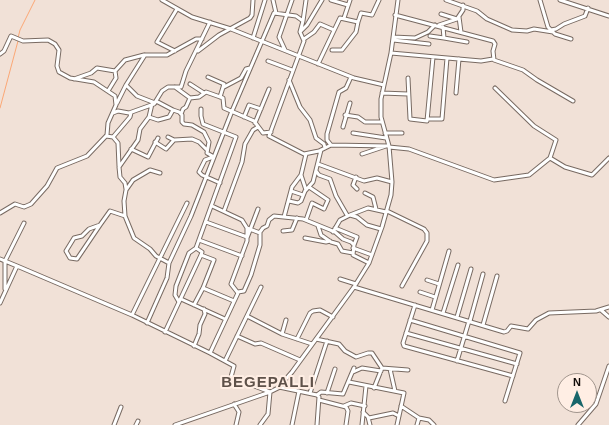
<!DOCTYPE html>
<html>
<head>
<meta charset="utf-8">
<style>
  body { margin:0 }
  #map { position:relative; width:609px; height:425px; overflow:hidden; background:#f1e1d7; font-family:Helvetica,sans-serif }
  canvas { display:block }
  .north { position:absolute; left:557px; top:373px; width:40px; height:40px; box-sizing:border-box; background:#ffeee4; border:1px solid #a0948c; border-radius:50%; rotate:0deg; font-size:11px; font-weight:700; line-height:16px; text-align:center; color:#110c09 }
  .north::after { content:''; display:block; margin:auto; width:14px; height:18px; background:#18666a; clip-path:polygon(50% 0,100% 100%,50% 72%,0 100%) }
</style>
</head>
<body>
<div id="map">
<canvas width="609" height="425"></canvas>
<div class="north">N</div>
</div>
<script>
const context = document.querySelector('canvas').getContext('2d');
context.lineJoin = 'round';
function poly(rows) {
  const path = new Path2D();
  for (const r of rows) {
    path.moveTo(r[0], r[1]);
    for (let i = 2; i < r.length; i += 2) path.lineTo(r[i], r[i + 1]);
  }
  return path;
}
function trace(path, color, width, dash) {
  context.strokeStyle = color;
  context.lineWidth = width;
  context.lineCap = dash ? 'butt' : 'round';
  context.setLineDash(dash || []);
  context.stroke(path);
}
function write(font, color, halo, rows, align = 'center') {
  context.font = font + ' Helvetica,sans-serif';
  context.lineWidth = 4;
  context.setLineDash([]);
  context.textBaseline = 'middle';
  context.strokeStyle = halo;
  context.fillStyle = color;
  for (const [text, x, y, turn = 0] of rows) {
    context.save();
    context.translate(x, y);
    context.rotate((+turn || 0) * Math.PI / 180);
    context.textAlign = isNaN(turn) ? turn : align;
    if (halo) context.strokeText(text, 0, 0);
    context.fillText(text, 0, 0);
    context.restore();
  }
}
trace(poly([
  [18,38,20,30,35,0],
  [0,108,18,41]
]), '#fba775', 1);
const street = poly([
  [162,0,192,17,231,29,354,78,384,85],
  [273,0,276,13],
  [331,0,348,5],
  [446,0,477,11,487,19,512,30,527,31,534,29,553,32],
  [540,0,548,27,555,34,571,39],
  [560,0,609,16],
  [441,14,457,19],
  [395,15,493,41,495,44,493,51,494,60,523,70,537,80,573,101],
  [459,17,461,32],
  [344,18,350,0],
  [303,21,306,0],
  [439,25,457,19,463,10,463,5],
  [443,27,444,38,467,42],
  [551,30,556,29,564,24,585,16,588,8],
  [301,31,307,25,322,0],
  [430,36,444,38],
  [393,37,415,38,428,32,435,25],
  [253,38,265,0],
  [304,39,314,32,320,24,334,30],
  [393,40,429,44],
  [285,50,279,37,292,0],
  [332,50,342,50,356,32,358,22],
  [175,51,157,42,177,9],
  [198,51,219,35,250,18,252,15,253,0],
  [391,53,481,61,493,59],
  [0,54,4,51,11,36,23,41,48,40,55,44,59,50,57,66,59,72,70,78,94,82,115,96,116,105,108,123,107,135,87,156,57,168,47,186,31,204,24,207,15,204,0,213],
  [145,55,126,85,137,96,155,103],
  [268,61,292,70],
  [318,64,340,18,358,22,361,13,372,15,379,0],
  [208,77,224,84,220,97],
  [408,78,410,119,427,121,433,57],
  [74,79,91,73,97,68,115,71],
  [289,80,300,107,310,120,316,138,324,144,325,148],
  [190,84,204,93],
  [175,87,190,98],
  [224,87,241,78,246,69,250,68],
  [495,88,534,126,556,140,550,158],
  [108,91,116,78,115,71,125,60,144,55,167,55,196,39,202,39],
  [382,93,408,94],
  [456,93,459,59],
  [156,101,173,110],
  [117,103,126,85],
  [113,113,118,111,129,113,154,104,162,91,168,87,181,87,186,71,210,22],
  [181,114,183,109,186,107,190,98,199,97,206,92,223,98,224,108,254,121,263,133,271,132],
  [345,115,358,117,365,122,382,122],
  [149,117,158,120,169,117,173,110,179,112,182,115,182,122,184,124,192,125,204,132,209,142,207,153,214,157],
  [244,117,249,105,261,109],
  [428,119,442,119,447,58],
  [255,123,269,89],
  [343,127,350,103],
  [353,133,386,138],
  [385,133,402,133],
  [106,136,113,137,118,143,119,166],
  [113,137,130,117,131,113],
  [168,137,174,140,192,139,199,142,207,150],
  [155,142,166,149,174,140],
  [331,145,327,140,327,134,339,92,346,88,351,77],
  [389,147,409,149,494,180,529,175,550,158,565,167,592,175,609,158],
  [131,149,148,157,158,138],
  [306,154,301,175,306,190],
  [362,154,386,146],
  [213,157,205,160,199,172,202,175,220,183],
  [318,164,364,181,377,178,392,182],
  [316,171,319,175,330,179,336,196,347,215],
  [160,173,150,170,133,180,126,190,124,201,125,216,134,238,150,249,156,256,169,263],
  [356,177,353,185,357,189],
  [126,189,125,183,120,177,119,167,138,140,140,129,149,117,152,104],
  [291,191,303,195],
  [365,193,373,197,376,209],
  [289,201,298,203,301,201,305,191,313,182,321,150],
  [224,211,242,162,245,144,253,130,258,127],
  [387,211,424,229,427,233,427,241,402,286],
  [350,215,368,208,386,212],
  [284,217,292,187,301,175],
  [306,220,312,203,324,209,328,200,309,187],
  [206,222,247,237],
  [100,225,77,259,70,258,66,251,74,238,82,236,89,229,100,225,110,211,125,216],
  [318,226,321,235,331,242,338,244,342,251,353,253],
  [335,228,357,237,354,245],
  [283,231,292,230,297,218],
  [260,232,263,228,267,226,269,220,274,216,303,219,335,232,343,239,351,242,354,245,353,255,369,263],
  [333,232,340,220,350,215,357,217,367,225,381,229],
  [247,238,258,209],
  [305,238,326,242,330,241],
  [199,240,242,256],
  [353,248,372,255],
  [0,259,17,266],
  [340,279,356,284],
  [427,280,439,284],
  [354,287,504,332,507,331,511,326,528,329,536,320,549,313,596,311,609,307],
  [203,288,234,301],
  [5,289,5,261,24,223],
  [238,292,244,291,251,275,260,245,260,233,247,228],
  [420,292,435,297],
  [181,299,225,319],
  [179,302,175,295,176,286,189,253,196,248,236,137,203,124,201,116,201,109],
  [0,303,17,266,132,315,210,353,234,366,231,377,270,392],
  [194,305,203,288,214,260,201,255],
  [415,305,403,343,404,346,513,376],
  [432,310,449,251],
  [601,310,609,317],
  [443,313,458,265],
  [132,315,187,203],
  [247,316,282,334,312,344],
  [457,317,471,269],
  [410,320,520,353,505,401],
  [470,321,483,274],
  [147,323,167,278,169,263,191,216,232,111,274,13,296,16,303,21,300,32,304,41,269,136,304,154,319,151,331,145,389,146],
  [483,325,497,276],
  [165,332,201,255,202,252,196,248],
  [406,333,517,364],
  [282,334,286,320],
  [237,336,255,344,261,343,300,360],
  [297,339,310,313,313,311,320,310,333,317],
  [316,339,339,344,345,351,356,357,368,353,372,353,382,368,374,388],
  [194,346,199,334,200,325,205,314,204,309],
  [210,353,238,293,231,284,247,241,247,228,242,220,212,206],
  [225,361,261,287],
  [457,361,469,321],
  [382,368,408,370],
  [390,369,395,391],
  [353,372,362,368,381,371],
  [349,382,404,393,397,425],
  [279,387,317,395,319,397,317,425],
  [310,393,327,341],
  [327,393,335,369],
  [317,395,321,392,343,394,354,368],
  [319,400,346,407,348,411,346,425],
  [234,404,239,412,236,425],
  [344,406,351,403,365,406],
  [401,406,419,418,429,420,434,425],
  [363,412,368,417,370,425],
  [369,418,393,413,399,416],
  [114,425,121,407],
  [136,425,138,421],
  [175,425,270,392],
  [260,425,268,414,270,392,278,388,292,372,354,287,369,263,382,227,391,195,392,182,389,146,381,117,381,99,391,53,398,0],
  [292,425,299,391],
  [362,425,366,386],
  [417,425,419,418],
  [578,425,596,404,609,366]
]);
trace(street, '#786a62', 5);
trace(street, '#fff', 3);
context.letterSpacing = '1px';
write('bold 15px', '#5e5149', '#ffeee4', [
  ["BEGEPALLI",268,383]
]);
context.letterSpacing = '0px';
</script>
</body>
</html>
